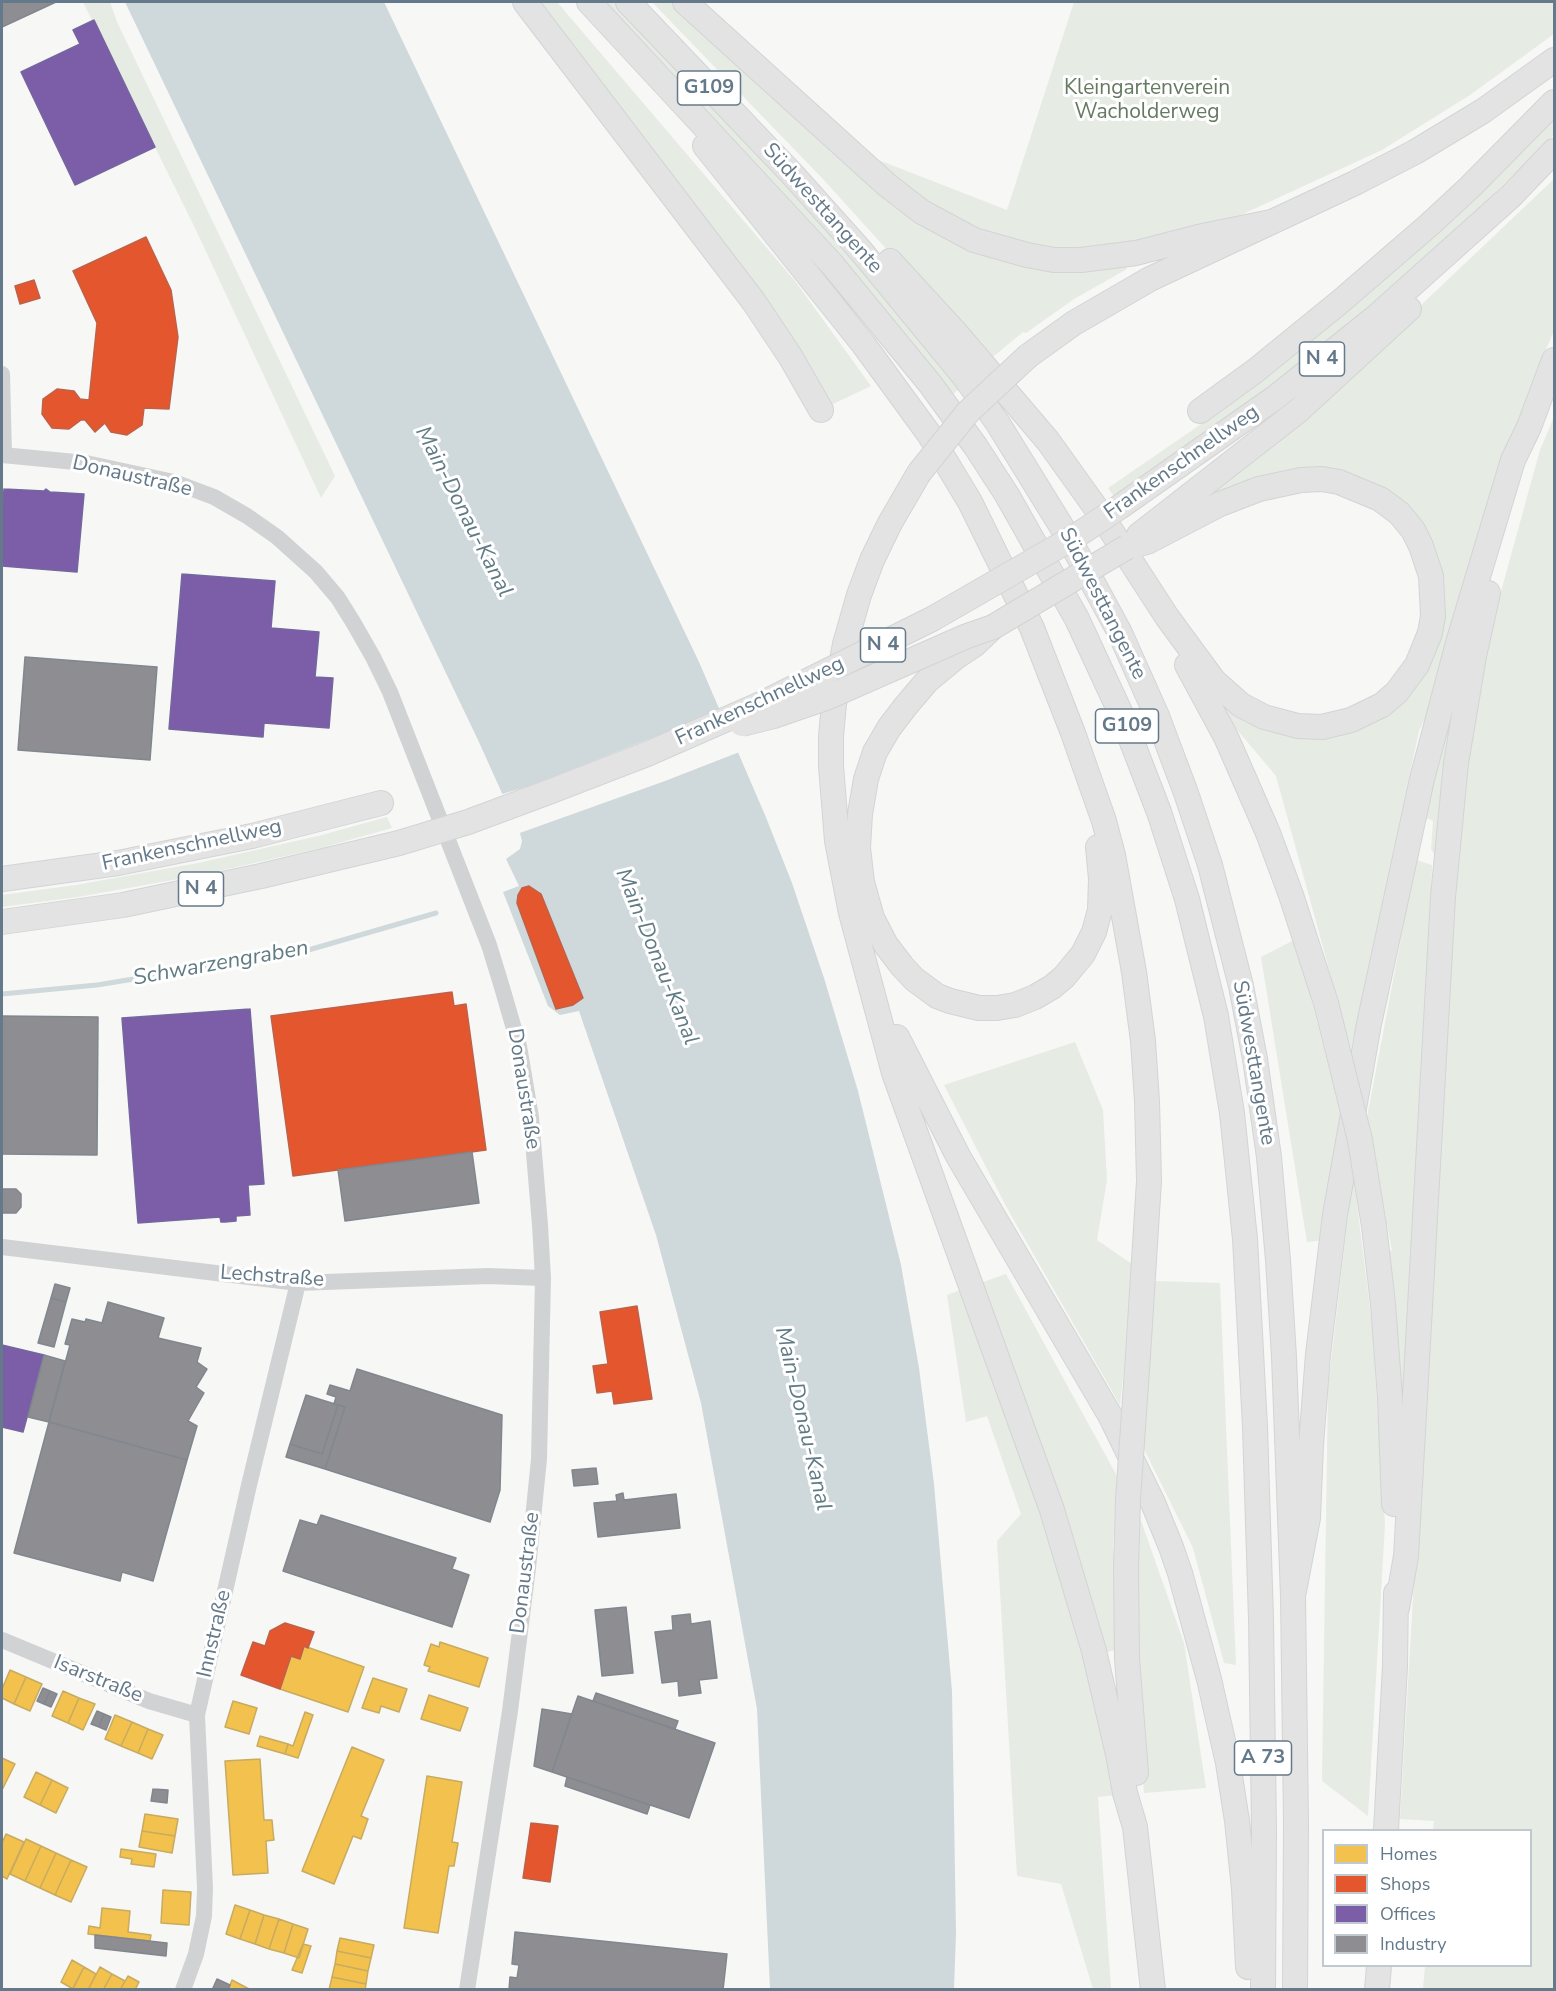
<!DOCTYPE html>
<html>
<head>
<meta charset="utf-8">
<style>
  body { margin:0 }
  #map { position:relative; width:1556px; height:1991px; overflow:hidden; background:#f7f7f6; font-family:"Nunito Sans",sans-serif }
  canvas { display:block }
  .frame { position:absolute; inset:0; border:3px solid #647989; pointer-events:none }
  .legend { position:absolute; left:1322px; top:1829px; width:210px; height:138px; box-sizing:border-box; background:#fff; border:2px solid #c1c9d0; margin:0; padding:8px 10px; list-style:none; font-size:18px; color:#647989 }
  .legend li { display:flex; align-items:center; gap:12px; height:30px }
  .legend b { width:30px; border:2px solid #c1c9d0 }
</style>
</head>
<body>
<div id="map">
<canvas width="1556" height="1991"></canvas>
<div class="frame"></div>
<ul class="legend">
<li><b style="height:16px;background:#f2c14e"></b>Homes</li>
<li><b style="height:16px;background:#e4572e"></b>Shops</li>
<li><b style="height:16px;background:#7b5ea7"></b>Offices</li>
<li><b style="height:16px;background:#8d8d92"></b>Industry</li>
</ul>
</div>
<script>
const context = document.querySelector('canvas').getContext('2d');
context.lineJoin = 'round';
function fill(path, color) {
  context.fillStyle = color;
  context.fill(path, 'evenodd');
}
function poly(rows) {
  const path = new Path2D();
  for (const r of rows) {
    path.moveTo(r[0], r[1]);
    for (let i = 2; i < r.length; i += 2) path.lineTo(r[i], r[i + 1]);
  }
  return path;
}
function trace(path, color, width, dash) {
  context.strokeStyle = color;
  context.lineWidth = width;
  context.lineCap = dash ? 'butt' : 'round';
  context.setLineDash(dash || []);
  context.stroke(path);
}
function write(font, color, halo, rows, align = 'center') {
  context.font = font + ' "Nunito Sans",sans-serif';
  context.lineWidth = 6;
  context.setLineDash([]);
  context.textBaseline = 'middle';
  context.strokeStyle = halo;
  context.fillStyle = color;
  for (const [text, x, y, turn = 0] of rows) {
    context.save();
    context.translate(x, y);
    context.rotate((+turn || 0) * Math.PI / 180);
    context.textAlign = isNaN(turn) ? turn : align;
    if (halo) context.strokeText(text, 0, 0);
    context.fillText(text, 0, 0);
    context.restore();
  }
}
fill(poly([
  [83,2,110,2,117,22,335,476,321,498,195,228],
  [532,2,557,2,795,281,871,386,831,405,781,320],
  [600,2,615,2,865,271,959,389,950,397],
  [652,2,674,2,926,224,1125,262,1127,269,1074,299,1026,333,1023,332,988,361,822,178],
  [1074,2,1554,2,1554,34,1470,95,1382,150,1243,214,1151,242,1067,253,954,225,858,152,1007,210],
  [1554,118,1554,135,1449,238,1366,312,1259,396,1115,498,1108,488,1194,429,1302,348],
  [1554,179,1554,331,1544,354,1437,694,1419,731,1351,1049,1276,776,1213,701,1218,698,1277,731,1401,698,1438,578,1355,479,1218,498,1211,491,1362,361],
  [1554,417,1554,1989,1423,1989,1425,1966,1530,1966,1530,1830,1433,1830,1434,1821,1400,1819,1456,867,1481,664,1540,450],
  [1463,645,1438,861,1431,849,1433,821,1427,818,1421,836],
  [387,817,392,828,321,848,201,875,78,897,2,907,2,895,76,885,198,863,318,836],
  [1416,860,1432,865,1427,1039,1404,1442,1386,1247,1392,1251,1367,1117],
  [1296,939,1342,1120,1324,1240,1307,1242,1261,957],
  [1075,1042,1103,1110,1107,1180,1097,1240,1135,1266,1120,1405,1007,1208,944,1085],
  [1353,1172,1372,1324,1385,1524,1368,1816,1322,1781,1328,1387],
  [1006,1274,1117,1476,1113,1546,1119,1649,1104,1653,980,1283],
  [1154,1281,1220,1283,1236,1665,1224,1663,1193,1548,1144,1449],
  [960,1290,1043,1510,1099,1703,1117,1795,1098,1797,1111,1989,1093,1989,1061,1884,1017,1876,997,1541,1021,1514,987,1416,966,1422,947,1295],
  [1139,1515,1184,1643,1206,1788,1144,1793,1133,1650]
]), '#e6ebe4');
fill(poly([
  [125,2,384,2,699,662,765,815,792,883,824,978,858,1091,901,1265,919,1368,934,1484,952,1691,956,1933,954,1989,770,1989,757,1709,701,1403,656,1235,579,1011,560,1015,548,1006,503,892,519,886,506,859,520,849,522,841,520,833,478,740]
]), '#cfd8da');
fill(poly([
  [723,710,742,751,665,781,517,834,499,795,529,786]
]), '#f7f7f6');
const homes = poly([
  [440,1642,488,1658,479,1687,428,1671,430,1667,424,1665,431,1644,439,1647,440,1642],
  [304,1646,364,1667,348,1712,280,1689,291,1656,300,1659,304,1646],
  [10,1670,26,1677,14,1704,2,1698,2,1689,10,1670],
  [26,1677,42,1684,30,1711,14,1704,26,1677],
  [373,1678,407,1689,399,1712,381,1706,379,1713,362,1708,373,1678],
  [63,1691,79,1698,68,1723,52,1716,63,1691],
  [429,1695,468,1708,460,1731,421,1719,429,1695],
  [79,1698,95,1704,83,1730,68,1723,79,1698],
  [233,1701,257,1708,249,1734,225,1727,233,1701],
  [305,1712,313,1715,298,1758,285,1754,288,1744,293,1746,305,1712],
  [115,1715,132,1722,121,1746,105,1739,115,1715],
  [132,1722,148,1729,138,1753,121,1746,132,1722],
  [148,1729,163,1735,152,1759,138,1753,148,1729],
  [260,1736,288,1744,285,1754,257,1746,260,1736],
  [352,1747,384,1760,361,1816,368,1819,361,1839,353,1836,334,1884,302,1871,352,1747],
  [2,1758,15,1764,2,1790,2,1758],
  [260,1759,264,1820,272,1820,273,1831,274,1840,266,1841,268,1873,233,1875,225,1761,260,1759],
  [36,1772,52,1780,40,1805,24,1797,36,1772],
  [427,1776,462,1782,452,1842,458,1843,454,1866,449,1866,438,1933,404,1928,427,1776],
  [52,1780,68,1788,56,1813,40,1805,52,1780],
  [145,1814,178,1819,175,1836,142,1831,145,1814],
  [142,1831,175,1836,172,1853,139,1847,142,1831],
  [6,1834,24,1842,7,1879,2,1876,2,1843,6,1834],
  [26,1839,41,1846,25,1881,10,1874,26,1839],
  [41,1846,56,1853,40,1888,25,1881,41,1846],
  [121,1849,156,1854,154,1867,131,1864,132,1859,120,1857,121,1849],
  [56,1853,71,1860,55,1895,40,1888,56,1853],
  [71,1860,87,1867,71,1902,55,1895,71,1860],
  [163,1890,191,1892,189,1925,161,1923,163,1890],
  [235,1905,250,1910,240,1939,226,1934,235,1905],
  [102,1908,130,1911,128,1932,151,1935,150,1941,88,1934,89,1926,100,1928,102,1908],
  [250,1910,264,1915,255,1944,240,1939,250,1910],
  [264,1915,279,1919,269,1949,255,1944,264,1915],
  [279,1919,293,1924,284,1953,269,1949,279,1919],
  [293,1924,308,1929,299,1958,284,1953,293,1924],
  [340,1938,374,1945,371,1958,337,1951,340,1938],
  [303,1944,311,1946,302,1973,292,1970,303,1944],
  [337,1951,371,1958,368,1971,335,1964,337,1951],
  [72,1960,84,1967,73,1989,61,1982,72,1960],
  [335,1964,368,1971,366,1984,332,1977,335,1964],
  [84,1967,96,1974,88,1990,72,1990,84,1967],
  [100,1967,112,1974,103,1990,88,1990,100,1967],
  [112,1974,125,1981,120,1990,103,1990,112,1974],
  [128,1976,139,1982,135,1990,120,1990,128,1976],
  [332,1977,366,1984,365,1990,329,1990,332,1977],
  [232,1980,251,1990,228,1990,232,1980]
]);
fill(homes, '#f2c14e');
trace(homes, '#c7ab60', 1.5);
const shops = poly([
  [146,237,171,290,178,337,169,409,144,408,142,425,127,435,111,432,105,423,95,432,85,420,81,420,69,429,52,428,42,414,43,399,57,389,74,391,80,399,89,400,97,323,73,271,146,237],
  [34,280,40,298,20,304,15,286,34,280],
  [529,886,541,894,583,998,573,1005,556,1009,517,903,518,895,522,888,529,886],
  [452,992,454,1006,466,1004,486,1150,293,1176,271,1016,452,992],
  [637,1306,652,1399,614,1404,612,1391,597,1393,593,1366,608,1364,600,1312,637,1306],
  [285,1623,314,1632,308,1648,304,1646,300,1659,291,1656,280,1689,241,1675,253,1642,265,1646,270,1631,285,1623],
  [531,1823,558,1826,550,1882,523,1878,531,1823]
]);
fill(shops, '#e4572e');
trace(shops, '#be6149', 1.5);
const offices = poly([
  [94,20,155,147,75,185,21,72,80,44,73,30,94,20],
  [4,489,44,491,46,489,50,492,84,494,77,572,2,566,2,517,4,489],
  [182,574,275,581,271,628,319,632,315,677,333,678,329,728,264,723,263,737,169,729,182,574],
  [250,1009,264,1184,248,1185,250,1215,236,1216,236,1221,225,1222,221,1222,220,1217,138,1223,122,1018,250,1009],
  [2,1345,44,1355,23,1432,2,1427,2,1345]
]);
fill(offices, '#7b5ea7');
trace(offices, '#74669e', 1.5);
const industry = poly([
  [2,2,56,2,2,27,2,2],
  [25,657,157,667,150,760,18,750,25,657],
  [2,1016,98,1017,97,1155,2,1154,2,1016],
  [472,1152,479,1203,345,1221,338,1170,472,1152],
  [2,1189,16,1189,21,1194,21,1207,16,1213,2,1213,2,1189],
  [55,1284,70,1288,66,1302,51,1298,55,1284],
  [51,1298,66,1302,54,1347,38,1343,51,1298],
  [108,1302,164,1318,158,1338,201,1348,197,1362,207,1369,196,1387,204,1393,188,1421,197,1426,187,1460,49,1422,70,1345,65,1344,72,1319,85,1322,86,1319,102,1323,108,1302],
  [44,1355,65,1361,49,1422,28,1417,44,1355],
  [357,1369,502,1415,500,1490,490,1522,325,1469,345,1407,334,1404,336,1397,327,1394,330,1385,350,1391,357,1369],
  [306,1395,338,1405,322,1454,290,1444,306,1395],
  [338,1405,345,1407,325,1469,286,1457,290,1444,322,1454,338,1405],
  [49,1422,187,1460,153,1581,122,1572,120,1581,14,1553,49,1422],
  [596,1468,598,1484,574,1486,572,1470,596,1468],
  [623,1493,624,1500,676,1494,680,1528,598,1537,594,1503,617,1501,616,1495,623,1493],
  [321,1515,456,1558,452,1569,469,1575,452,1627,283,1571,300,1520,317,1525,321,1515],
  [626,1607,633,1673,602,1676,595,1610,626,1607],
  [690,1614,691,1624,710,1621,717,1678,699,1680,701,1693,679,1696,678,1681,662,1683,655,1632,673,1630,672,1616,690,1614],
  [43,1688,50,1691,44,1704,37,1701,43,1688],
  [50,1691,57,1694,51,1707,44,1704,50,1691],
  [596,1693,678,1721,675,1729,593,1701,596,1693],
  [578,1696,715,1743,689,1818,552,1772,578,1696],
  [542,1709,572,1714,552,1772,534,1766,542,1709],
  [97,1711,104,1714,99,1727,91,1724,97,1711],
  [104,1714,111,1717,106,1730,99,1727,104,1714],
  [567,1777,650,1805,647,1814,565,1786,567,1777],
  [153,1789,168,1790,167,1803,151,1801,153,1789],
  [515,1932,727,1954,723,1990,509,1990,510,1977,517,1978,519,1965,512,1964,515,1932],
  [95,1935,167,1943,166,1956,95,1948,95,1935],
  [217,1979,230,1985,228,1990,212,1990,217,1979]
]);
fill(industry, '#8d8d92');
trace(industry, '#81878f', 1.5);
trace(poly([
  [2,994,97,985,305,951,436,913]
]), '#cfd8da', 5);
const highway = poly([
  [525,2,754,302,790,356,821,410],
  [589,2,831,263,931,385,976,447,1007,495,1077,619,1122,716,1159,812,1187,899,1216,1016,1232,1113,1245,1239,1255,1427,1261,1619,1264,1830,1263,1990],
  [628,2,792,174,861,251,963,375,997,422,1068,537,1120,633,1157,716,1186,793,1210,865,1241,986,1255,1059,1269,1157,1278,1260,1284,1357,1293,1596],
  [685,2,887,185,922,212,974,240,1027,255,1054,260,1081,260,1136,253,1198,237,1271,222],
  [705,146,864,345,929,434,970,502,1032,628,1073,733,1104,821,1113,855,1134,972,1143,1041,1147,1101,1149,1181,1138,1355],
  [890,261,956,333,1048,441,1101,515,1167,617,1214,681,1241,705,1264,717,1298,726,1322,727,1351,720,1382,705,1397,692,1417,665,1430,633,1433,616,1431,576,1421,546,1413,530,1399,513,1380,499,1339,482,1322,479,1301,480,1259,489,1220,504,1147,542,1127,547],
  [1028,356,1074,323,1150,279,1355,183,1415,152,1483,111,1554,60],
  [1200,411,1255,371,1341,301,1429,225,1470,187,1554,102],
  [919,473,890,523,872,560,859,595,845,644,834,704,831,736,831,766,837,841,851,913,894,1073,1052,1510,1094,1651,1118,1754,1125,1793,1135,1827,1153,1990],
  [1121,506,1276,397,1377,316,1511,196,1554,151],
  [1139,535,1298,411,1409,309],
  [993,627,974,645,956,657,927,681,905,707,889,728,875,752,866,779,860,814,858,848,862,882,872,918,886,945,902,966,914,979,937,996,950,1001,979,1008,997,1008,1015,1005,1035,997,1052,987,1064,977,1083,954,1094,932,1100,910,1101,879,1098,847],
  [1187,665,1226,737,1268,833,1291,895,1326,1003],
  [2,879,118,863,252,836,381,803],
  [2,922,123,905,261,876,399,843],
  [897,1037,958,1156,1111,1417,1153,1503,1171,1547,1180,1573,1209,1679,1228,1763,1237,1821,1244,1889,1248,1967],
  [1374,1226,1383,1304,1390,1398,1394,1504],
  [1126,1568,1127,1659,1136,1773],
  [1397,1608,1406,1556,1443,897,1456,763,1474,656,1488,593],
  [1386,1830,1395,1666,1396,1593],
  [1295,1990,1296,1824,1293,1596,1308,1518,1311,1445,1318,1354,1335,1215,1369,1024,1422,779,1458,643,1513,460,1529,427,1554,360],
  [1377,1990,1379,1966]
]);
trace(highway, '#d2d4d5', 26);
trace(poly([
  [2,374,4,455],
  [2,455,86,463,174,482,214,497,247,516,277,537,316,572,338,598,353,622,373,657,390,692,489,945,501,984,519,1046,531,1117,540,1225,543,1278,539,1459,528,1568,510,1711,467,1990],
  [2,1247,298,1283,488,1276,543,1278],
  [2,1640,149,1701,197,1715],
  [183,1990,196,1954,204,1916,205,1888,197,1715,249,1485,298,1283]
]), '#d1d2d3', 16);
trace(highway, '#e3e3e4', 24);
const highwayBridge = poly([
  [919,473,968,412,1028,356],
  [742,724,774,716,826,698,967,636,993,627,1127,547],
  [399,843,468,822,546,793,647,754,761,704,932,619,1076,536,1121,506],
  [1326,1003,1360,1140,1374,1226],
  [1126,1568,1128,1500,1138,1355]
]);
trace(highwayBridge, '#d2d4d5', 26, []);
trace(highwayBridge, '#e3e3e4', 24);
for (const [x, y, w] of [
  [709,88,63],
  [1322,359,45],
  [883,645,45],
  [1127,726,63],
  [201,889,45],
  [1263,1758,57]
]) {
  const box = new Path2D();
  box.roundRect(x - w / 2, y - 17, w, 34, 4.5);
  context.fillStyle = '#fff';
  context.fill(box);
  trace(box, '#647989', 1.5);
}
write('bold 20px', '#647989', null, [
  ["G109",709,88],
  ["N 4",1322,359],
  ["N 4",883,645],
  ["G109",1127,726],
  ["N 4",201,889],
  ["A 73",1263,1758]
]);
write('21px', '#657a60', '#fff', [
  ["Kleingartenverein",1147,89],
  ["Wacholderweg",1147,113]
]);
write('21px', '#647989', '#fff', [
  ["Südwesttangente",822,209,48],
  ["Frankenschnellweg",1182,463,-35],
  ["Donaustraße",132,477,13],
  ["Südwesttangente",1102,604,63],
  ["Frankenschnellweg",760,702,-25],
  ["Frankenschnellweg",192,846,-12],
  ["Südwesttangente",1253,1063,80],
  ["Donaustraße",523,1089,81],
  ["Lechstraße",272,1277,4],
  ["Donaustraße",526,1573,-83],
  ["Innstraße",215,1634,-77],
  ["Isarstraße",98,1680,22]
]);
write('italic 22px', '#607b84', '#fff', [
  ["Main-Donau-Kanal",463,512,63],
  ["Main-Donau-Kanal",656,957,68],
  ["Schwarzengraben",221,964,-10],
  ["Main-Donau-Kanal",802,1419,77]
]);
</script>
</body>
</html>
